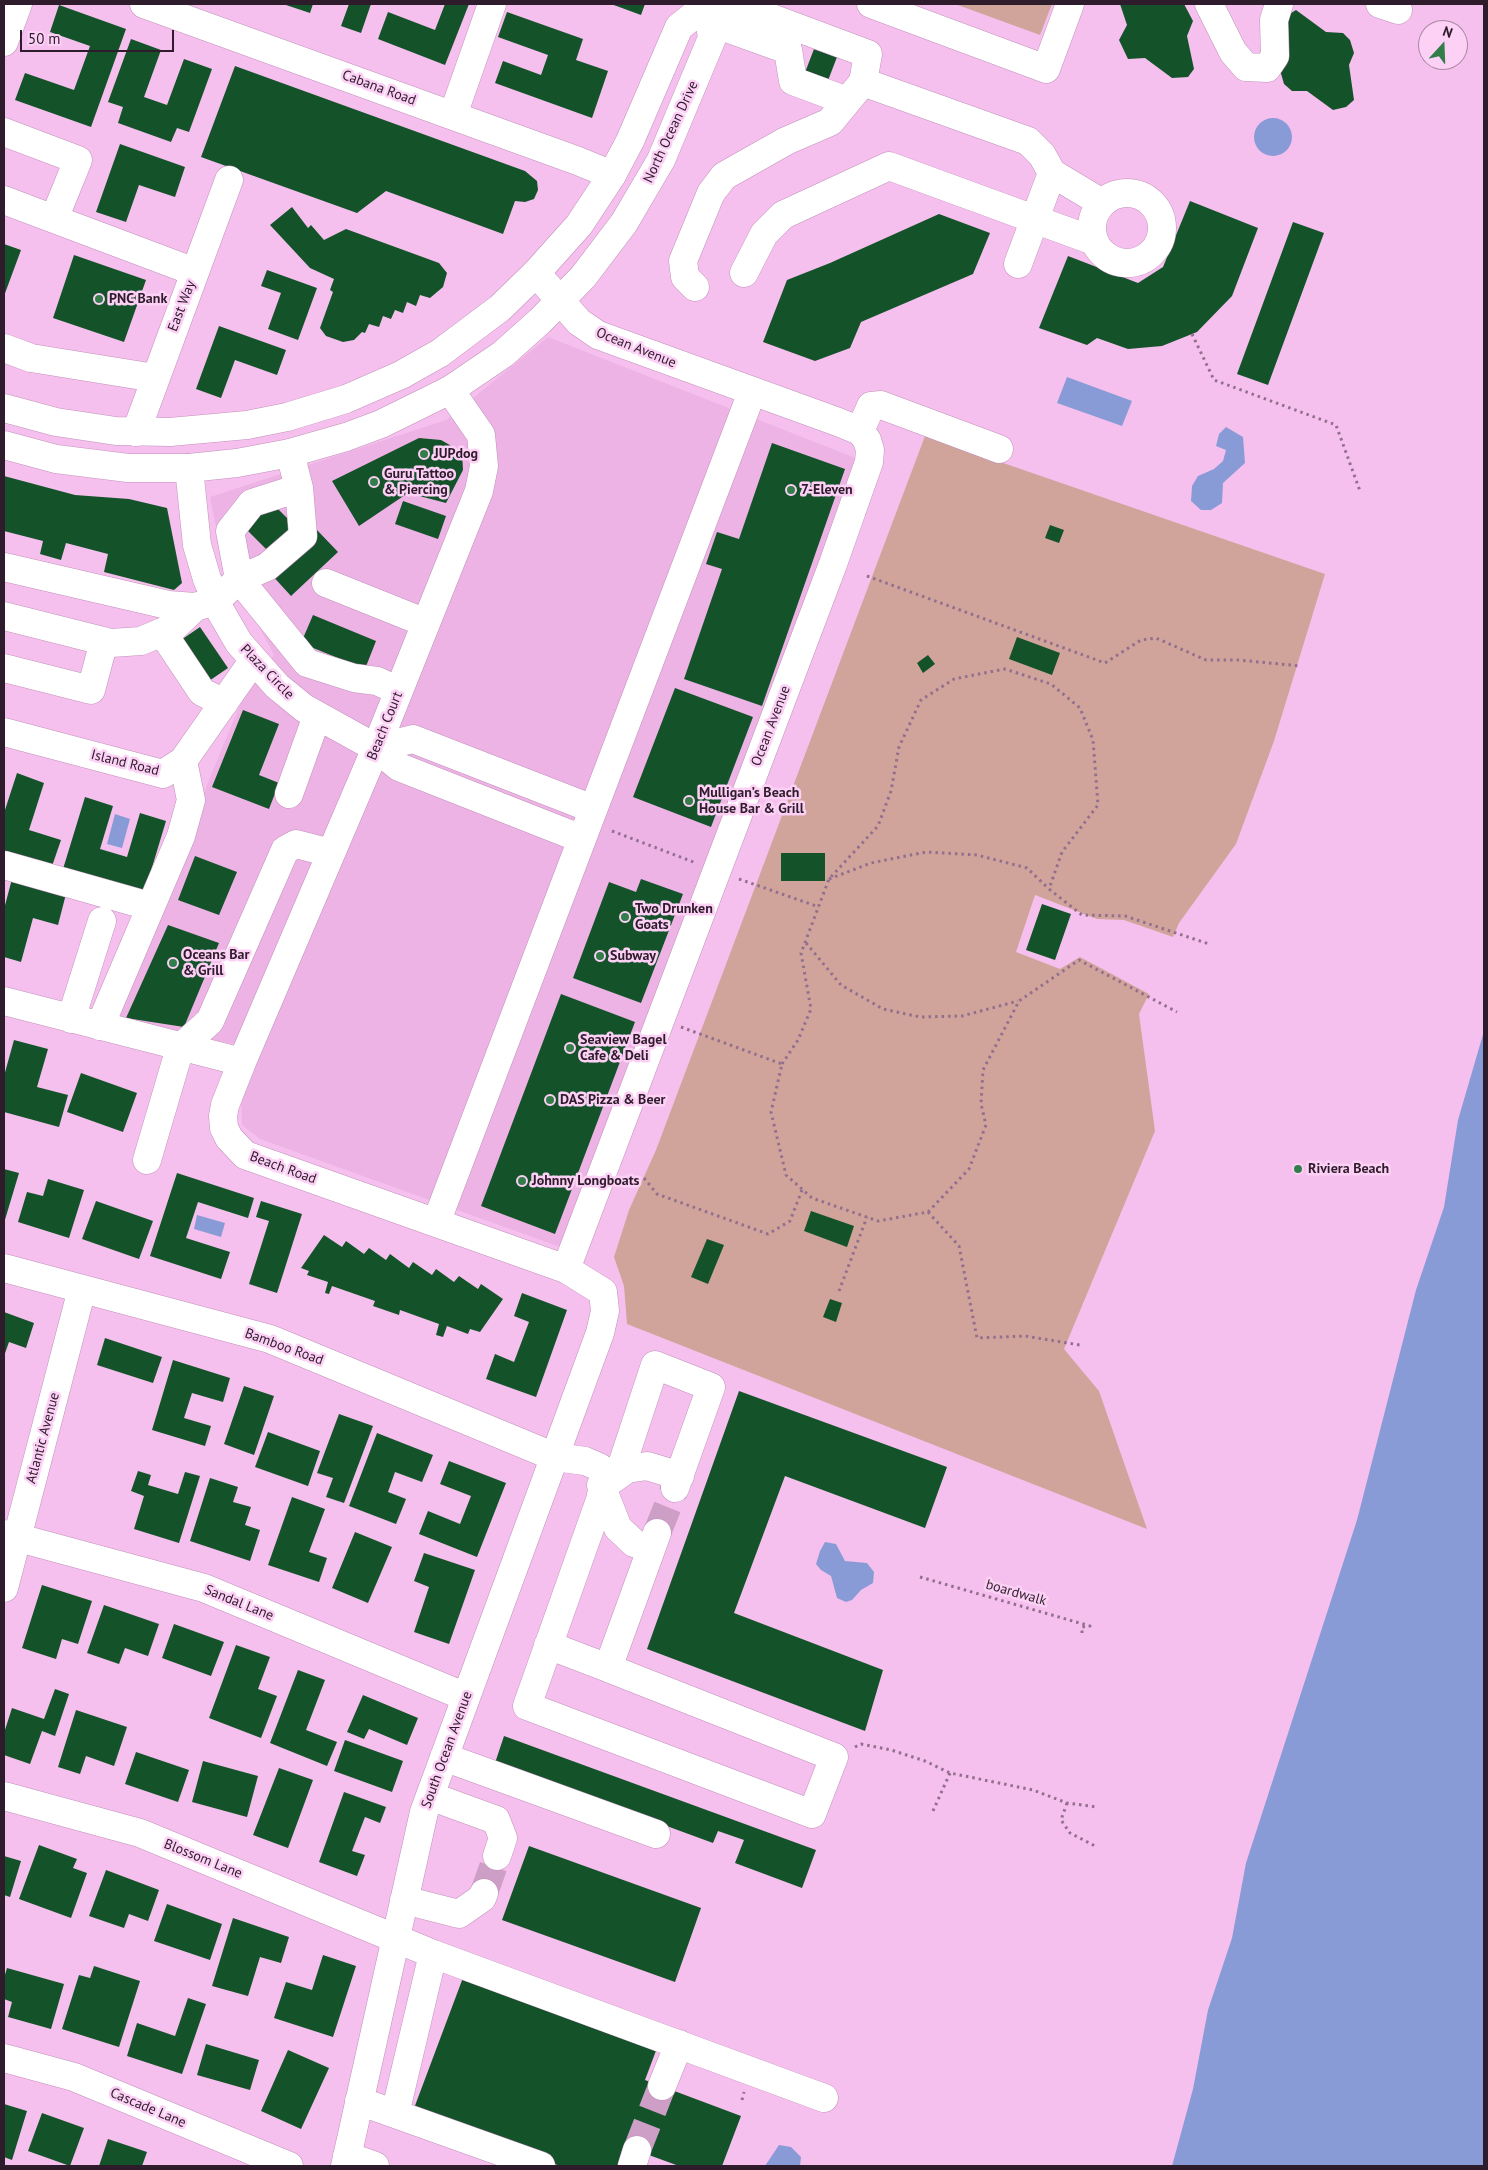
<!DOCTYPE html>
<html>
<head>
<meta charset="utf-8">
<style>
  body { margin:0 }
  #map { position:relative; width:1488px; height:2170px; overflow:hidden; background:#f5c0ed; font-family:"PT Sans",sans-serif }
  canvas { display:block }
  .frame { position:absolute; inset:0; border:5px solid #2e1b2b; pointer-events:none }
  .north { position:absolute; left:1418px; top:20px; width:50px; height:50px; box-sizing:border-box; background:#fcd1f5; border:1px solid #aa88a4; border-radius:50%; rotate:20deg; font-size:14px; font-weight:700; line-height:20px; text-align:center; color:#2e1b2b }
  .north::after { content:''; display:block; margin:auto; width:18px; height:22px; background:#337d4a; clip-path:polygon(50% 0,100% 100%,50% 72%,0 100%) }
  .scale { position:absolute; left:20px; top:30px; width:154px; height:22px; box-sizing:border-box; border:2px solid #2e1b2b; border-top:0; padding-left:6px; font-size:15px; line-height:18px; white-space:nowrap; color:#2e1b2b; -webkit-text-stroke:4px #fcd1f5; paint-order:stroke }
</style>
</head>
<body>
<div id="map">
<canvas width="1488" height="2170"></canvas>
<div class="frame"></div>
<div class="north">N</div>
<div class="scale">50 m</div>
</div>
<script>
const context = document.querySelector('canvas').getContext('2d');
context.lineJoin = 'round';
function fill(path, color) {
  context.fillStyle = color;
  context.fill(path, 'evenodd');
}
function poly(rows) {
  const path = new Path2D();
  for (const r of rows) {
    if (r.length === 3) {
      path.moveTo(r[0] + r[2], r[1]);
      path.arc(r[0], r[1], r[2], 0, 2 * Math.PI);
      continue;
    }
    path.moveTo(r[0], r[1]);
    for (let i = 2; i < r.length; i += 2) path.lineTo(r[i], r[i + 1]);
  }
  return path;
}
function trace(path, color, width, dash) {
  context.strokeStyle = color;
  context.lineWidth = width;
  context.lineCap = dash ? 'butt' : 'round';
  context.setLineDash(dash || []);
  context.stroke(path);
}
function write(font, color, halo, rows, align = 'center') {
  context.font = font + ' "PT Sans",sans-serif';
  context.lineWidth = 5;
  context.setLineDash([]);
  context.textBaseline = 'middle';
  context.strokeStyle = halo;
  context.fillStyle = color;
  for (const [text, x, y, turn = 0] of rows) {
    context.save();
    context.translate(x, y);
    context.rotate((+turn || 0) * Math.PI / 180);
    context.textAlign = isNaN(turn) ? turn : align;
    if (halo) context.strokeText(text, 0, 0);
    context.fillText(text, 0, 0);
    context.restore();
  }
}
fill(poly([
  [548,337,858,459,563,1248,260,1139,242,1125,241,1097,259,1048,109,1022,245,693,274,655,222,556,210,497,446,420]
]), '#edb3e5');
fill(poly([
  [955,4,1052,4,1040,35],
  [925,436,1325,574,1274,741,1236,844,1179,923,1173,937,1124,920,1097,919,1035,895,1016,952,1060,969,1080,957,1149,994,1139,1014,1155,1131,1064,1349,1099,1391,1147,1529,627,1324,624,1286,614,1257,629,1210,656,1150]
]), '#d1a49b');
fill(poly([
  [1273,137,19],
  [1067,377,1132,401,1122,426,1057,403],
  [1226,427,1243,437,1245,463,1223,483,1222,503,1211,510,1201,510,1191,501,1192,486,1198,476,1214,469,1223,461,1226,450,1216,446,1219,434],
  [115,814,130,819,122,848,107,844],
  [1484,1031,1484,2166,1172,2166,1193,2089,1208,2010,1232,1938,1246,1863,1357,1520,1416,1290,1444,1207,1458,1120],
  [197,1215,225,1223,221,1237,194,1229],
  [825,1542,836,1544,845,1561,867,1563,874,1572,873,1583,861,1590,852,1600,846,1602,837,1598,831,1576,821,1570,816,1564,820,1551],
  [779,2145,791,2147,801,2157,800,2166,765,2166]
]), '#899bd7');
fill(poly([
  [283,4,313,4,310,13],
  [349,4,371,4,361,33,341,26],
  [445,4,469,4,445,65,378,39,388,12,435,30],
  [611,4,645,4,641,15],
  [1120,4,1184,4,1193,21,1187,36,1194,69,1188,77,1172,78,1145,58,1128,59,1119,40,1127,25],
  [59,5,126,29,91,127,15,100,25,73,74,90,90,46,50,32],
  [1296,10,1326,32,1343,33,1350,40,1354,53,1349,65,1354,100,1346,107,1333,110,1307,91,1292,91,1284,84,1280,70,1280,20],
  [507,12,583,39,576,60,608,71,592,118,495,83,503,61,541,75,548,55,498,37],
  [131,39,161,50,144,97,167,105,184,59,212,69,189,132,177,128,171,142,118,123,123,107,108,102],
  [814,49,837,57,824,91,801,83],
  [235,66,525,171,537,181,538,190,534,199,525,202,515,201,503,234,386,191,357,213,201,157],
  [120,144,185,167,175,197,139,185,126,222,96,212],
  [1190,201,1258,228,1232,296,1197,332,1162,346,1128,349,1097,338,1087,345,1039,328,1068,256,1138,283,1163,267],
  [292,207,308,228,311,225,324,240,346,229,439,263,447,273,443,287,430,298,420,295,416,306,407,302,403,313,395,310,391,319,383,316,379,327,369,324,365,333,362,332,354,340,343,342,326,336,320,328,333,292,330,290,334,279,310,268,270,225],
  [939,214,990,233,973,274,861,322,850,348,815,361,763,342,787,280,830,263],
  [1293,222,1324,233,1268,385,1237,374],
  [4,244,21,250,4,296],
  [74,255,146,280,124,342,53,318],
  [267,270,317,288,298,340,268,329,281,293,261,286],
  [219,326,286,350,277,375,235,360,221,398,196,389],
  [419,438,441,440,462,452,463,470,446,503,408,493,359,526,332,481],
  [772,443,845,469,762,706,684,679,722,569,706,564,717,532,739,539],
  [4,476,75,495,129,499,167,508,182,583,174,590,104,572,108,554,66,543,61,560,40,554,43,541,4,531],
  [270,501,298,529,272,555,244,527],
  [403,501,446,516,438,539,395,524],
  [1050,525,1064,530,1059,543,1045,538],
  [317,530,338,552,291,596,270,573],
  [313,615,376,641,365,669,301,643],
  [200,627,228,668,209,681,181,640],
  [1017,637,1060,653,1052,675,1009,659],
  [928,655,935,664,923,673,917,663],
  [675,688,753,717,711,827,633,797],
  [243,710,279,724,259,775,279,783,269,809,212,787],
  [17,773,44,783,29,830,61,840,50,872,4,857,4,813],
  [85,797,113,806,100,849,127,857,140,813,166,821,144,894,63,869],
  [781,853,825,853,825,881,781,881],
  [195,856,237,872,219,915,178,900],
  [12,879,66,894,58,925,33,918,21,962,4,957,4,909],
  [641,879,683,894,641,1003,573,978,609,882,636,892],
  [1042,904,1071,914,1055,960,1026,950],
  [168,925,219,943,184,1027,126,1018],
  [561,994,635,1022,555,1234,481,1206],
  [14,1040,48,1049,37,1087,68,1095,59,1127,4,1112,4,1076],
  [81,1073,137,1093,123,1132,67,1112],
  [4,1169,19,1173,4,1223],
  [177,1173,254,1198,248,1218,198,1202,186,1238,230,1252,221,1279,150,1256],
  [48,1179,84,1190,69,1238,18,1222,27,1192,43,1196],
  [96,1201,153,1221,139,1259,82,1239],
  [261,1201,302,1214,277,1293,249,1284,269,1221,256,1217],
  [811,1211,854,1226,847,1247,804,1231],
  [324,1235,342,1247,346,1241,364,1254,369,1248,386,1260,390,1254,409,1268,413,1262,432,1275,436,1269,454,1282,459,1276,478,1289,481,1284,503,1299,480,1332,470,1329,468,1334,447,1326,443,1337,436,1335,439,1324,400,1310,399,1315,373,1306,375,1301,332,1286,329,1294,325,1293,328,1282,307,1275,309,1271,301,1268],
  [707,1239,724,1245,708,1284,691,1277],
  [522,1293,567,1310,536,1397,486,1379,495,1354,514,1362,529,1322,514,1316],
  [830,1299,842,1303,836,1322,823,1317],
  [4,1312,34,1323,26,1348,9,1342,4,1356],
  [105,1338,162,1357,153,1383,97,1365],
  [173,1360,230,1378,223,1402,192,1393,184,1418,211,1426,205,1446,152,1430],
  [244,1386,274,1396,254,1455,224,1444],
  [739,1391,947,1467,925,1528,785,1476,734,1613,883,1670,865,1731,647,1649],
  [339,1414,373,1426,344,1503,326,1497,333,1478,317,1473],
  [268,1432,320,1451,308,1486,255,1467],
  [377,1433,433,1455,422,1482,395,1472,388,1492,406,1499,396,1524,349,1506],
  [449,1461,506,1483,477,1557,419,1534,428,1511,460,1524,471,1496,440,1484],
  [138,1471,151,1475,148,1485,178,1494,185,1472,200,1476,179,1543,134,1529,144,1496,131,1491],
  [210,1478,238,1487,233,1502,251,1507,245,1525,260,1530,250,1561,190,1541],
  [292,1497,325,1509,309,1552,327,1558,319,1582,268,1565],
  [355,1532,392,1547,368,1603,332,1588],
  [424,1553,475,1570,449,1644,414,1632,429,1587,414,1581],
  [42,1585,92,1601,78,1644,62,1639,56,1659,22,1648],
  [104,1605,159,1624,148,1656,125,1648,119,1664,87,1653],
  [174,1624,224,1642,211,1676,162,1658],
  [236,1645,270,1657,258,1689,277,1696,261,1738,209,1718],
  [298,1670,325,1680,306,1730,337,1742,327,1766,270,1743],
  [55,1689,69,1694,55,1736,42,1731,30,1764,4,1755,4,1733,12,1708,44,1719],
  [363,1695,418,1718,407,1745,369,1729,364,1739,347,1732],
  [76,1710,127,1727,114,1766,86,1756,80,1774,58,1767],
  [504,1736,816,1850,802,1888,735,1863,744,1840,718,1831,713,1843,495,1763],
  [345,1740,403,1761,392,1792,334,1771],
  [136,1752,189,1770,178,1802,125,1784],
  [203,1761,258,1776,247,1817,192,1802],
  [279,1768,313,1780,288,1848,253,1835],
  [344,1792,386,1807,380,1823,365,1817,352,1851,365,1855,357,1876,319,1862],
  [39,1845,77,1859,73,1868,87,1873,71,1918,19,1899],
  [529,1846,701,1908,675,1982,502,1920],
  [4,1856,21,1861,10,1897,4,1895],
  [106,1870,159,1890,148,1921,129,1914,124,1928,89,1916],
  [167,1904,222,1924,210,1960,154,1941],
  [233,1918,289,1937,281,1963,260,1957,248,1996,212,1986],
  [323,1955,356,1966,333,2037,274,2018,286,1982,312,1990],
  [94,1966,140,1981,119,2047,62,2029,79,1975,90,1978],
  [7,1968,64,1984,51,2029,8,2017,12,2002,4,1999,4,1978],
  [464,1975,657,2048,645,2080,741,2116,722,2166,679,2166,627,2147,620,2166,560,2166,413,2111],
  [188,1998,206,2004,182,2074,127,2056,137,2023,175,2036],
  [206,2044,259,2060,250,2090,197,2075],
  [288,2050,329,2068,301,2129,261,2111],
  [4,2104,27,2111,12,2160,4,2157],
  [42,2113,84,2128,70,2166,28,2151],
  [108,2139,147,2152,142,2166,99,2166]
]), '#14522a');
trace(poly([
  [657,1533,675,1488],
  [484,1893,497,1856],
  [637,2150,662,2086]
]), '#cd9fc6', 28, [28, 14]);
const minor = poly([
  [144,4,578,161,612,175],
  [871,4,1046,69,1070,4],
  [1209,4,1233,52,1246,67,1267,68,1275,56,1274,20,1279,4],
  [1380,4,1398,10],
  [710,22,788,50,793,81,847,101],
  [4,42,18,4],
  [863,82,1028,141,1042,155,1052,173,1102,203],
  [453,115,492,4],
  [4,132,78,160,54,219,4,200],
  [1127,228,35],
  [54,219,195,272],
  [1018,264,1052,173],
  [536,273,579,322,598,335,838,422,860,431,867,440,870,450,869,462,833,564,566,1269],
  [744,273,764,234,783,215,889,166,1094,241],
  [695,287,685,277,683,261,711,193,724,176,786,141,830,122,863,82,868,54,734,4],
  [4,348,31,358,155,378],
  [860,431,871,406,881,405,999,449],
  [136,432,229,180],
  [189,468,197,545,207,579,221,612,239,643,277,686,304,708,376,748,399,767,582,839],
  [299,488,252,503,230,531,239,579,307,663,354,678,377,681,399,691],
  [4,567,168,605,195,607,216,601,239,579,267,567,303,536,299,488,290,453],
  [326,583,426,623],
  [4,616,111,643,141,641,174,627,195,607],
  [162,632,202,692,224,703],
  [4,668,91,690,104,641],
  [4,732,163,774,183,761,253,661],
  [376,748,413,739,593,809],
  [289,794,317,716],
  [4,865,149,906],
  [4,1001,242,1062],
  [71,1019,102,921],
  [100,1026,181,836,191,800,183,761],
  [147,1160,180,1048,210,1021,285,850,296,844,331,853],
  [436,1223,752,392],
  [4,1268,270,1339,555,1457,585,1461,599,1467,614,1478],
  [619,1474,655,1365,711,1387,675,1488],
  [601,1485,618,1528,634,1543,650,1549],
  [657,1533,608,1668,834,1757,812,1814,527,1706,600,1500,603,1486,627,1469,647,1466,680,1476],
  [4,1534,204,1588,466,1697],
  [4,1588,82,1289],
  [548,1645,608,1668],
  [444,1757,656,1834],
  [4,1796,140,1833,433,1954,824,2098],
  [430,1796,496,1820,503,1838,497,1856],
  [404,1900,459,1914,482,1898,484,1893],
  [4,2058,74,2077,289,2166],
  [662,2086,679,2044],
  [359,2101,541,2166],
  [395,2114,433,1954],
  [347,2156,375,2166],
  [345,2166,424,1812,600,1333,605,1311,603,1292,566,1269,245,1155,229,1138,224,1128,223,1116,225,1105,242,1062,376,748,479,491,484,466,481,435,450,390],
  [632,2166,637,2150]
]);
const major = poly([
  [4,408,56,422,116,431,170,432,247,425,287,417,346,399,401,375,440,353,500,308,536,273,579,225,612,175,630,141,679,27,708,4],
  [4,445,56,459,128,468,189,468,237,463,290,453,346,437,381,424,450,390,503,354,540,321,583,277,624,223,661,160,712,38,707,5]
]);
trace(minor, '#c290bb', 29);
trace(major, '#c290bb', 29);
trace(poly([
  [1192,334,1214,380,1336,425,1360,491],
  [867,576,1105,663,1141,640,1156,638,1206,660,1238,660,1301,666],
  [612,831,696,863],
  [739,879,819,907],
  [829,879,871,863,926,852,977,855,1027,868,1049,889],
  [806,943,841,985,883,1009,920,1017,962,1016,1018,1001],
  [681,1027,782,1064,771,1112,786,1175,812,1198,878,1221,928,1212,969,1169,986,1125,981,1104,983,1070,1019,1001,1079,960,1177,1012],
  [782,1064,798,1040,811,1009,801,953,829,879,878,826,891,791,899,747,921,700,954,679,1005,669,1051,684,1080,708,1093,740,1098,805,1062,852,1049,889,1082,915,1125,916,1209,944],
  [644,1178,657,1194,768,1234,790,1221,802,1190],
  [928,1212,959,1246,977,1338,1025,1336,1080,1345],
  [839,1291,867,1217],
  [920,1577,1090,1626,1082,1627,1082,1635],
  [855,1747,861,1744,891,1750,925,1761,950,1773,1033,1790,1067,1803,1097,1807],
  [1067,1803,1061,1820,1070,1833,1095,1846],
  [933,1811,950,1773],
  [742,2100,744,2092]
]), '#936f8e', 3, [2.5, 4]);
trace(minor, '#fff', 28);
trace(major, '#fff', 28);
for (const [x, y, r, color] of [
  [99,299,5,"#337d4a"],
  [424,454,5,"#337d4a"],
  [374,482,5,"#337d4a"],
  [791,490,5,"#337d4a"],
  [689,801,5,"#337d4a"],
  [625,917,5,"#337d4a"],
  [600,956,5,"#337d4a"],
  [173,963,5,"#337d4a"],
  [570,1048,5,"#337d4a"],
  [550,1100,5,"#337d4a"],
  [1298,1169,5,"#337d4a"],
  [522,1181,5,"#337d4a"]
]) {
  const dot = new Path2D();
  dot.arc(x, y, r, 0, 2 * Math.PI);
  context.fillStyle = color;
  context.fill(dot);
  trace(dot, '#fcd1f5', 2);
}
write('14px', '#2e1b2b', '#fcd1f5', [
  ["Cabana Road",379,88,20],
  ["North Ocean Drive",671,132,-65],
  ["East Way",182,306,-69],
  ["Ocean Avenue",636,348,22],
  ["Plaza Circle",267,672,46],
  ["Beach Court",385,726,-68],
  ["Ocean Avenue",771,726,-69],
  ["Island Road",125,763,14],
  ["Beach Road",283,1168,20],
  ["Bamboo Road",284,1347,20],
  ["Atlantic Avenue",43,1438,-75],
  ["boardwalk",1016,1593,16],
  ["Sandal Lane",239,1603,22],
  ["South Ocean Avenue",447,1750,-70],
  ["Blossom Lane",203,1859,22],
  ["Cascade Lane",148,2108,23]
]);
write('bold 14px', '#2e1b2b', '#fcd1f5', [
  ["PNC Bank",109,299],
  ["JUPdog",434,454],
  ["Guru Tattoo",384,474],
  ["& Piercing",384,490],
  ["7-Eleven",801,490],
  ["Mulligan’s Beach",699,793],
  ["House Bar & Grill",699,809],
  ["Two Drunken",635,909],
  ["Goats",635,925],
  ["Oceans Bar",183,955],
  ["& Grill",183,971],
  ["Subway",610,956],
  ["Seaview Bagel",580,1040],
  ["Cafe & Deli",580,1056],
  ["DAS Pizza & Beer",560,1100],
  ["Riviera Beach",1308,1169],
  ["Johnny Longboats",532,1181]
], 'left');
</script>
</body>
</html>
